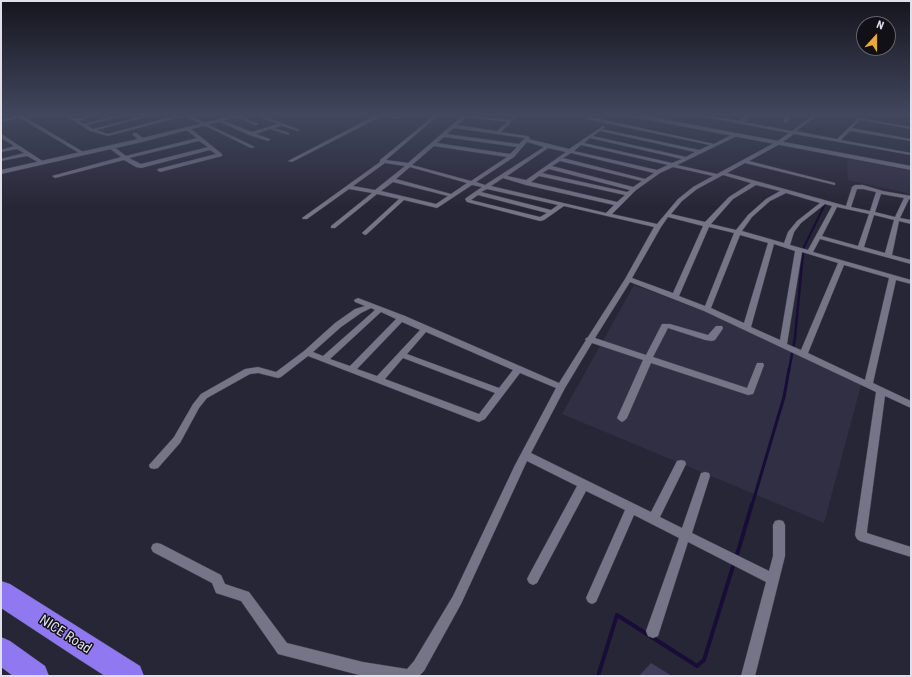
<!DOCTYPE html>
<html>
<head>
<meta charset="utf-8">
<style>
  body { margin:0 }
  #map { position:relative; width:912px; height:677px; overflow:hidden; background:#272636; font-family:"Roboto Condensed",sans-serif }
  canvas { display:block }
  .frame { position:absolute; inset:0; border:2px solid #e0dfea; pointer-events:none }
  .north { position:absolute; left:856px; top:16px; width:40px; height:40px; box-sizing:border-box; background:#111017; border:1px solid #64636b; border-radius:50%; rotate:21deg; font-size:11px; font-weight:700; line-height:16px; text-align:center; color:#e0dfea }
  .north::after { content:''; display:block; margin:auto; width:14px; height:18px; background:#e8ab37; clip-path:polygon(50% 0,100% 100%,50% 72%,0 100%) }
</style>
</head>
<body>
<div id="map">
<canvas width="912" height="677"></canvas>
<div class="frame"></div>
<div class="north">N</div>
</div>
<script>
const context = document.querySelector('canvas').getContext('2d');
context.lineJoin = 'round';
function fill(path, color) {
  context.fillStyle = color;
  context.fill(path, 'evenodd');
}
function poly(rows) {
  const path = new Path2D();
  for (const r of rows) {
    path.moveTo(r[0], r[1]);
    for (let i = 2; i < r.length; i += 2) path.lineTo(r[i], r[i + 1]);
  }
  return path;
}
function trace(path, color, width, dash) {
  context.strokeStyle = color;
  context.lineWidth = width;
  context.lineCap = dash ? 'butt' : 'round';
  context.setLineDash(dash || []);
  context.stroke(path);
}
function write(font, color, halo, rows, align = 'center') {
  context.font = font + ' "Roboto Condensed",sans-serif';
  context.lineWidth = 3;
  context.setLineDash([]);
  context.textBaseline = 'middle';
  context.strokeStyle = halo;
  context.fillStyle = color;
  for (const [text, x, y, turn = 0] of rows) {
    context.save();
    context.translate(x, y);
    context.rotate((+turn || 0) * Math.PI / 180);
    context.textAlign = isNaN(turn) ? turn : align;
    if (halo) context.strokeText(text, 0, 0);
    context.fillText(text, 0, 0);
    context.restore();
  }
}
fill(poly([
  [849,159,911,171,911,194,848,180,847,164],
  [634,285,714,315,861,385,824,523,562,414]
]), '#312f43');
fill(poly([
  [651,663,672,676,639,676]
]), '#413d5b');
trace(poly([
  [802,264,804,247,825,204]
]), '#180d37', 2);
trace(poly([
  [789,370,795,338,802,263]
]), '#180d37', 2.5);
trace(poly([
  [752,505,784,397,789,369]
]), '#180d37', 3);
trace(poly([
  [736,558,752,504],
  [598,676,617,615,697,666,704,660,734,563]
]), '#180d37', 4);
const street = poly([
  [15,114,20,114,25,117,47,114,46,115,28,119,85,153,81,154,20,118,1,122,1,120,17,116,15,114],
  [63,114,68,114,76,119,96,114,102,114,79,121,84,124,124,114,130,114,87,125,93,129,151,114,157,114,97,130,108,134,181,114,186,114,255,147,251,148,185,116,108,136,90,131,63,114],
  [253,114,258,114,300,130,298,131,282,126,274,128,289,133,289,135,270,129,256,134,270,139,270,140,268,141,249,135,218,121,222,120,252,132,278,124,253,114],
  [378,114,384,114,399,118,397,119,382,116,292,162,288,161,378,114],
  [436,114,440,114,386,160,408,163,462,116,453,115,452,114,462,114,509,120,515,114,519,114,501,132,527,136,530,137,529,139,569,149,603,126,605,127,602,129,699,150,710,145,586,119,586,117,591,114,595,114,591,117,714,144,733,134,737,134,737,136,677,165,717,174,776,142,789,133,695,115,693,114,700,114,740,121,747,114,751,114,744,122,792,131,815,114,819,114,796,131,837,139,859,118,911,127,911,129,860,120,852,128,911,139,911,141,850,131,841,140,911,153,911,155,794,134,780,144,749,161,835,183,835,185,745,163,727,173,846,206,852,187,855,185,863,185,883,191,911,196,911,200,909,199,900,218,911,220,911,224,899,221,892,255,911,260,911,264,820,239,813,252,911,280,911,284,896,280,873,383,911,401,911,408,885,396,867,531,867,533,911,547,911,557,860,541,857,539,855,535,876,392,704,311,630,282,595,338,646,355,662,324,670,324,708,335,716,326,722,326,723,328,722,330,715,340,712,341,705,340,668,328,653,357,747,388,757,363,763,363,764,365,754,392,753,394,748,395,651,363,627,418,625,420,622,422,619,420,617,418,643,360,592,343,565,388,531,453,651,512,677,461,681,460,685,461,686,464,660,517,682,528,700,476,701,473,705,472,709,473,710,476,692,533,769,571,773,556,773,525,775,521,779,520,783,521,785,525,785,556,755,676,741,676,766,582,688,542,658,636,653,638,648,636,646,631,679,538,634,515,596,602,592,604,588,602,586,598,625,510,586,491,537,583,533,585,529,583,527,579,529,575,577,486,527,461,461,604,424,671,419,676,363,676,278,654,241,601,216,593,212,583,153,552,151,548,153,544,157,543,161,544,221,575,225,584,249,592,287,643,363,662,407,669,414,661,453,596,515,465,556,388,520,373,485,419,479,422,308,356,281,377,278,378,258,373,250,374,207,398,199,408,180,443,158,468,154,469,150,468,149,465,174,437,193,404,201,394,245,369,258,367,276,372,304,351,335,323,355,309,365,306,355,302,354,300,358,298,405,316,559,383,586,340,585,339,588,337,625,279,654,227,564,206,544,220,540,221,467,202,465,199,466,198,482,187,472,185,437,208,404,200,367,234,365,235,362,233,363,232,399,199,377,194,335,228,331,228,331,226,372,193,349,189,307,219,303,219,302,218,380,162,380,160,436,114],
  [467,117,507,122,497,131,457,125,467,117],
  [454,128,524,138,525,138,519,144,447,134,454,128],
  [600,131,695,152,686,157,593,136,600,131],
  [444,137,517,147,510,154,437,143,444,137],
  [590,138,682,159,672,163,584,143,590,138],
  [527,142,544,147,485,185,476,182,514,157,527,142],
  [581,145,668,165,657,170,574,151,581,145],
  [434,146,507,157,471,181,412,165,434,146],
  [548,148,566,152,526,180,507,176,548,148],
  [571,153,654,173,645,179,563,158,571,153],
  [560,161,642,181,633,187,552,166,560,161],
  [385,163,405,166,375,190,353,186,385,163],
  [410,167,467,183,451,194,396,179,410,167],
  [673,167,713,176,693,187,678,199,657,224,612,214,636,190,660,173,673,167],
  [549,169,630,190,627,192,542,173,549,169],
  [723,175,751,183,729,197,705,222,671,214,682,201,697,189,723,175],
  [539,176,625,195,617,202,531,182,539,176],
  [503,178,526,185,614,205,606,213,491,186,503,178],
  [393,182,448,196,436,204,381,191,393,182],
  [756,185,780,191,766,199,748,215,736,230,711,224,733,199,756,185],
  [487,189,558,205,551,210,481,192,487,189],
  [857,189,863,189,876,192,870,211,851,207,857,189],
  [786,193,820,203,797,221,788,232,784,243,742,231,752,217,770,201,786,193],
  [881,194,904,198,895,217,875,212,881,194],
  [478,195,547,213,540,217,471,200,478,195],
  [825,204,832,206,808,250,790,245,794,232,801,223,825,204],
  [837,207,869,214,858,246,822,236,837,207],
  [874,215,894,220,885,253,864,247,874,215],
  [668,217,703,226,673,293,632,278,661,227,668,217],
  [709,227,734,233,705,306,679,296,709,227],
  [740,235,768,243,744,323,711,308,740,235],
  [774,244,795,251,780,340,751,327,774,244],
  [802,252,838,263,801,350,787,344,802,252],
  [844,265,889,278,865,380,808,353,844,265],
  [371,308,375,310,323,356,313,352,341,327,361,313,371,308],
  [381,312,396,319,350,366,330,359,381,312],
  [402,322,420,330,377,376,357,369,402,322],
  [426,332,513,370,499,388,407,354,426,332],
  [403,358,495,393,479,414,385,379,403,358],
  [785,114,789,114,788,122,786,123,784,122,785,114],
  [236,115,238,115,259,124,255,125,236,117,236,115],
  [186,128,190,128,222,154,222,156,160,172,157,170,158,169,216,154,210,150,141,168,136,167,124,160,55,178,52,176,121,157,109,148,109,146,113,146,126,156,197,138,186,130,186,128],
  [199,141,208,147,141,164,129,158,199,141],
  [133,133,137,133,144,139,144,141,140,141,133,135,133,133],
  [1,135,3,135,44,162,40,163,27,156,1,161,1,159,24,153,17,149,1,152,1,150,14,146,1,138,1,135]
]);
const secondary = poly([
  [240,114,249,114,142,142,1,174,1,170,142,138,240,114],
  [625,114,636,114,911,166,911,170,628,116,625,114]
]);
const highway = poly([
  [1,581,10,584,140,666,144,676,105,676,80,660,1,608,1,581],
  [1,637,10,641,45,666,49,676,13,676,1,667,1,637]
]);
trace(street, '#43414e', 1);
trace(secondary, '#43414e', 1);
trace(highway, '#43414e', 1);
fill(street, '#767487');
fill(secondary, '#767487');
fill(highway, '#8f78f0');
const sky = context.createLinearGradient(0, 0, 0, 209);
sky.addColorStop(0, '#15151e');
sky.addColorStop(0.55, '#41475d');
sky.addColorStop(1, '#41475d00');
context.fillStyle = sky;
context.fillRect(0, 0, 912, 209);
write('14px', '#e0dfea', '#111017', [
  ["NICE Road",65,635,33]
]);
</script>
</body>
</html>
